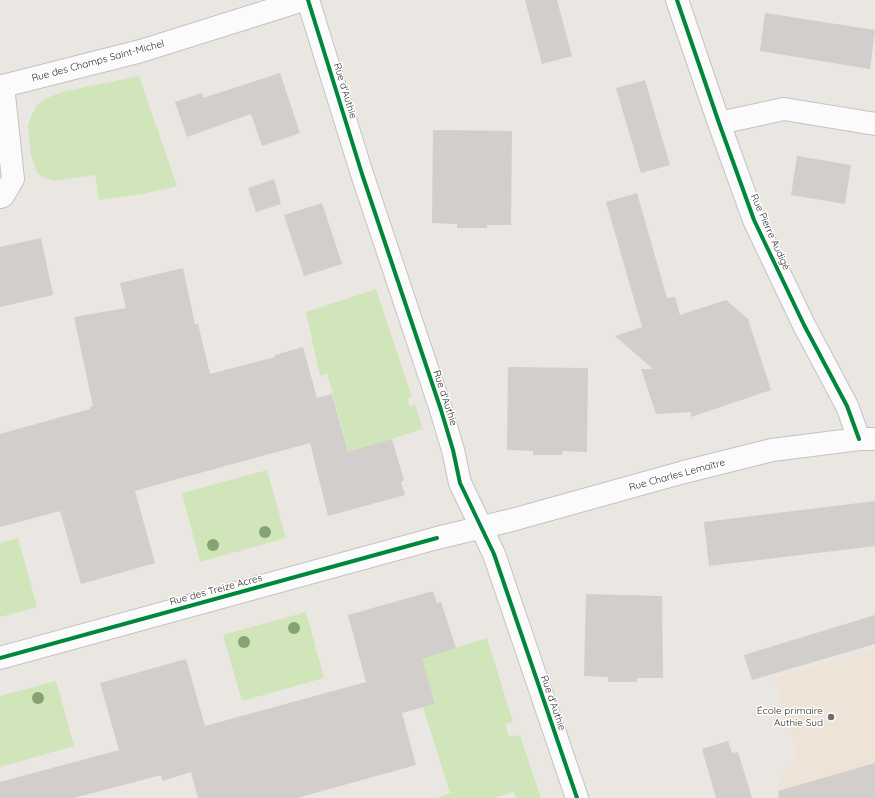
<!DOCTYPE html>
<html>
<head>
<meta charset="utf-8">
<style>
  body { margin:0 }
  canvas { display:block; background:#eae6e2 }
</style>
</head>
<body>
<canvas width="875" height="798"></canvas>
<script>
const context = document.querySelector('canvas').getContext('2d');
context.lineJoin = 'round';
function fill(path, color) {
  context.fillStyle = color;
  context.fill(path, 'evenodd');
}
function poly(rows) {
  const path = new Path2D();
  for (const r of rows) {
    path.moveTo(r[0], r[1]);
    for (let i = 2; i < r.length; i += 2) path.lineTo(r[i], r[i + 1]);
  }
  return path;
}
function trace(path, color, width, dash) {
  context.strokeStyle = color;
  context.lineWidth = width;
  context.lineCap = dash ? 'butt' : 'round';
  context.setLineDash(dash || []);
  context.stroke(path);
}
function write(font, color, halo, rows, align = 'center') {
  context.font = font + ' Quicksand,sans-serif';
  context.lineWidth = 3;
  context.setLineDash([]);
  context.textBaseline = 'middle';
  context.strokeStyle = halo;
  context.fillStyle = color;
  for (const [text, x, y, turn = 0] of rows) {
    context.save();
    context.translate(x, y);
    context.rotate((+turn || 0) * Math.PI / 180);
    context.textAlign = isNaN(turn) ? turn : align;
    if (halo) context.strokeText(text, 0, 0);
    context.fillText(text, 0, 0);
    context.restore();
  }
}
fill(poly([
  [875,649,875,798,776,798,779,784,785,771,798,755,775,678]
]), '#ede3d6');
fill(poly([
  [139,76,177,186,143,194,99,200,95,175,53,181,44,178,37,173,31,155,28,126,31,116,37,105,47,98,62,92],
  [376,289,412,397,407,399,410,406,415,404,423,429,387,440,388,444,349,454,327,373,320,376,306,312],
  [267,470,286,538,200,562,182,493],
  [18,538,37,607,0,617,0,543],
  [306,612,324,678,242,701,223,635],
  [487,638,513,722,505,724,509,737,520,735,541,798,516,798,514,792,495,798,436,798,450,793,423,707,435,704,421,659],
  [56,681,74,746,0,767,0,696]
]), '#d0e6ba');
fill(poly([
  [525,0,557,0,572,56,542,64],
  [765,13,875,30,870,69,760,51],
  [280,73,300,133,262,146,251,114,187,137,175,102,202,93,203,98],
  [645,80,670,165,641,173,616,88],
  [433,130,512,131,511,225,487,225,487,228,457,228,457,224,432,223],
  [797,156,851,165,845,204,791,195],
  [274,179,281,204,256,212,248,188],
  [637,193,667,298,675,297,680,315,726,300,748,319,771,390,691,417,691,412,656,414,641,369,653,369,615,336,642,327,606,202],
  [322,203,342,264,304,276,284,215],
  [41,238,53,295,0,307,0,247],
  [183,268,195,324,198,324,210,374,275,357,275,355,303,347,317,398,332,394,348,452,392,439,404,480,401,482,405,495,328,516,310,443,163,483,135,491,155,563,81,584,60,511,0,527,0,434,90,409,90,407,93,406,74,317,126,308,120,283],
  [508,367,588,368,587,452,563,451,562,455,533,455,533,451,507,450],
  [875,501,875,546,709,566,704,522],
  [433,591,437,603,441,602,456,648,422,659,435,704,402,713,416,765,297,798,198,798,191,772,162,781,161,775,74,798,0,798,0,782,119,750,100,683,186,659,205,726,366,682,348,615],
  [586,594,662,596,663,678,637,678,637,682,608,682,608,677,584,676],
  [875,615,875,644,752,680,744,655],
  [728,741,732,753,738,752,752,798,716,798,702,749],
  [875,763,875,798,779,798,778,791]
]), '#d1cecb');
const street = poly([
  [677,0,719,123,754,220,804,325,847,406,859,439],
  [719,123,784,109,875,124],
  [0,197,3,196,13,179,3,86,141,51,303,0],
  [0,658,437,538,512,520,684,472,772,450,859,439,875,439]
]);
const secondary = poly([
  [308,0,362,174,441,410,453,450,460,483,494,554,577,798]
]);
trace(street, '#c4c3c3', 24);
trace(secondary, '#c4c3c3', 24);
trace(street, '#fcfbfb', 22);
trace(secondary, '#fcfbfb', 22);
trace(poly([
  [308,0,362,174,441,410,453,450,460,483,494,554,577,798],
  [677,0,719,123,754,220,804,325,847,406,859,439],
  [0,658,437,538]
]), '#00873e', 4);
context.fillStyle = '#85a373';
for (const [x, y] of [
  [265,532],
  [213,545],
  [294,628],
  [244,642],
  [38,698]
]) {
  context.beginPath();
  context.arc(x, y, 6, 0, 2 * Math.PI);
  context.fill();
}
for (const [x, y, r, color] of [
  [831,717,4,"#6e6d6c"]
]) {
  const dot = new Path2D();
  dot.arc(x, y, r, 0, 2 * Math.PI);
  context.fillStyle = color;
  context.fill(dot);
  trace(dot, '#fff', 1.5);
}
write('10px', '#2c2c2c', '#fff', [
  ["Rue des Champs Saint-Michel",98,61,-15],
  ["Rue d'Authie",345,91,73],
  ["Rue Pierre Audigé",770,232,66],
  ["Rue d'Authie",445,398,72],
  ["Rue Charles Lemaître",677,475,-15],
  ["Rue des Treize Acres",216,590,-15],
  ["Rue d'Authie",553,703,71]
]);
write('10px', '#2c2c2c', '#fff', [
  ["École primaire",823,711],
  ["Authie Sud",823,723]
], 'right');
</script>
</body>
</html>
